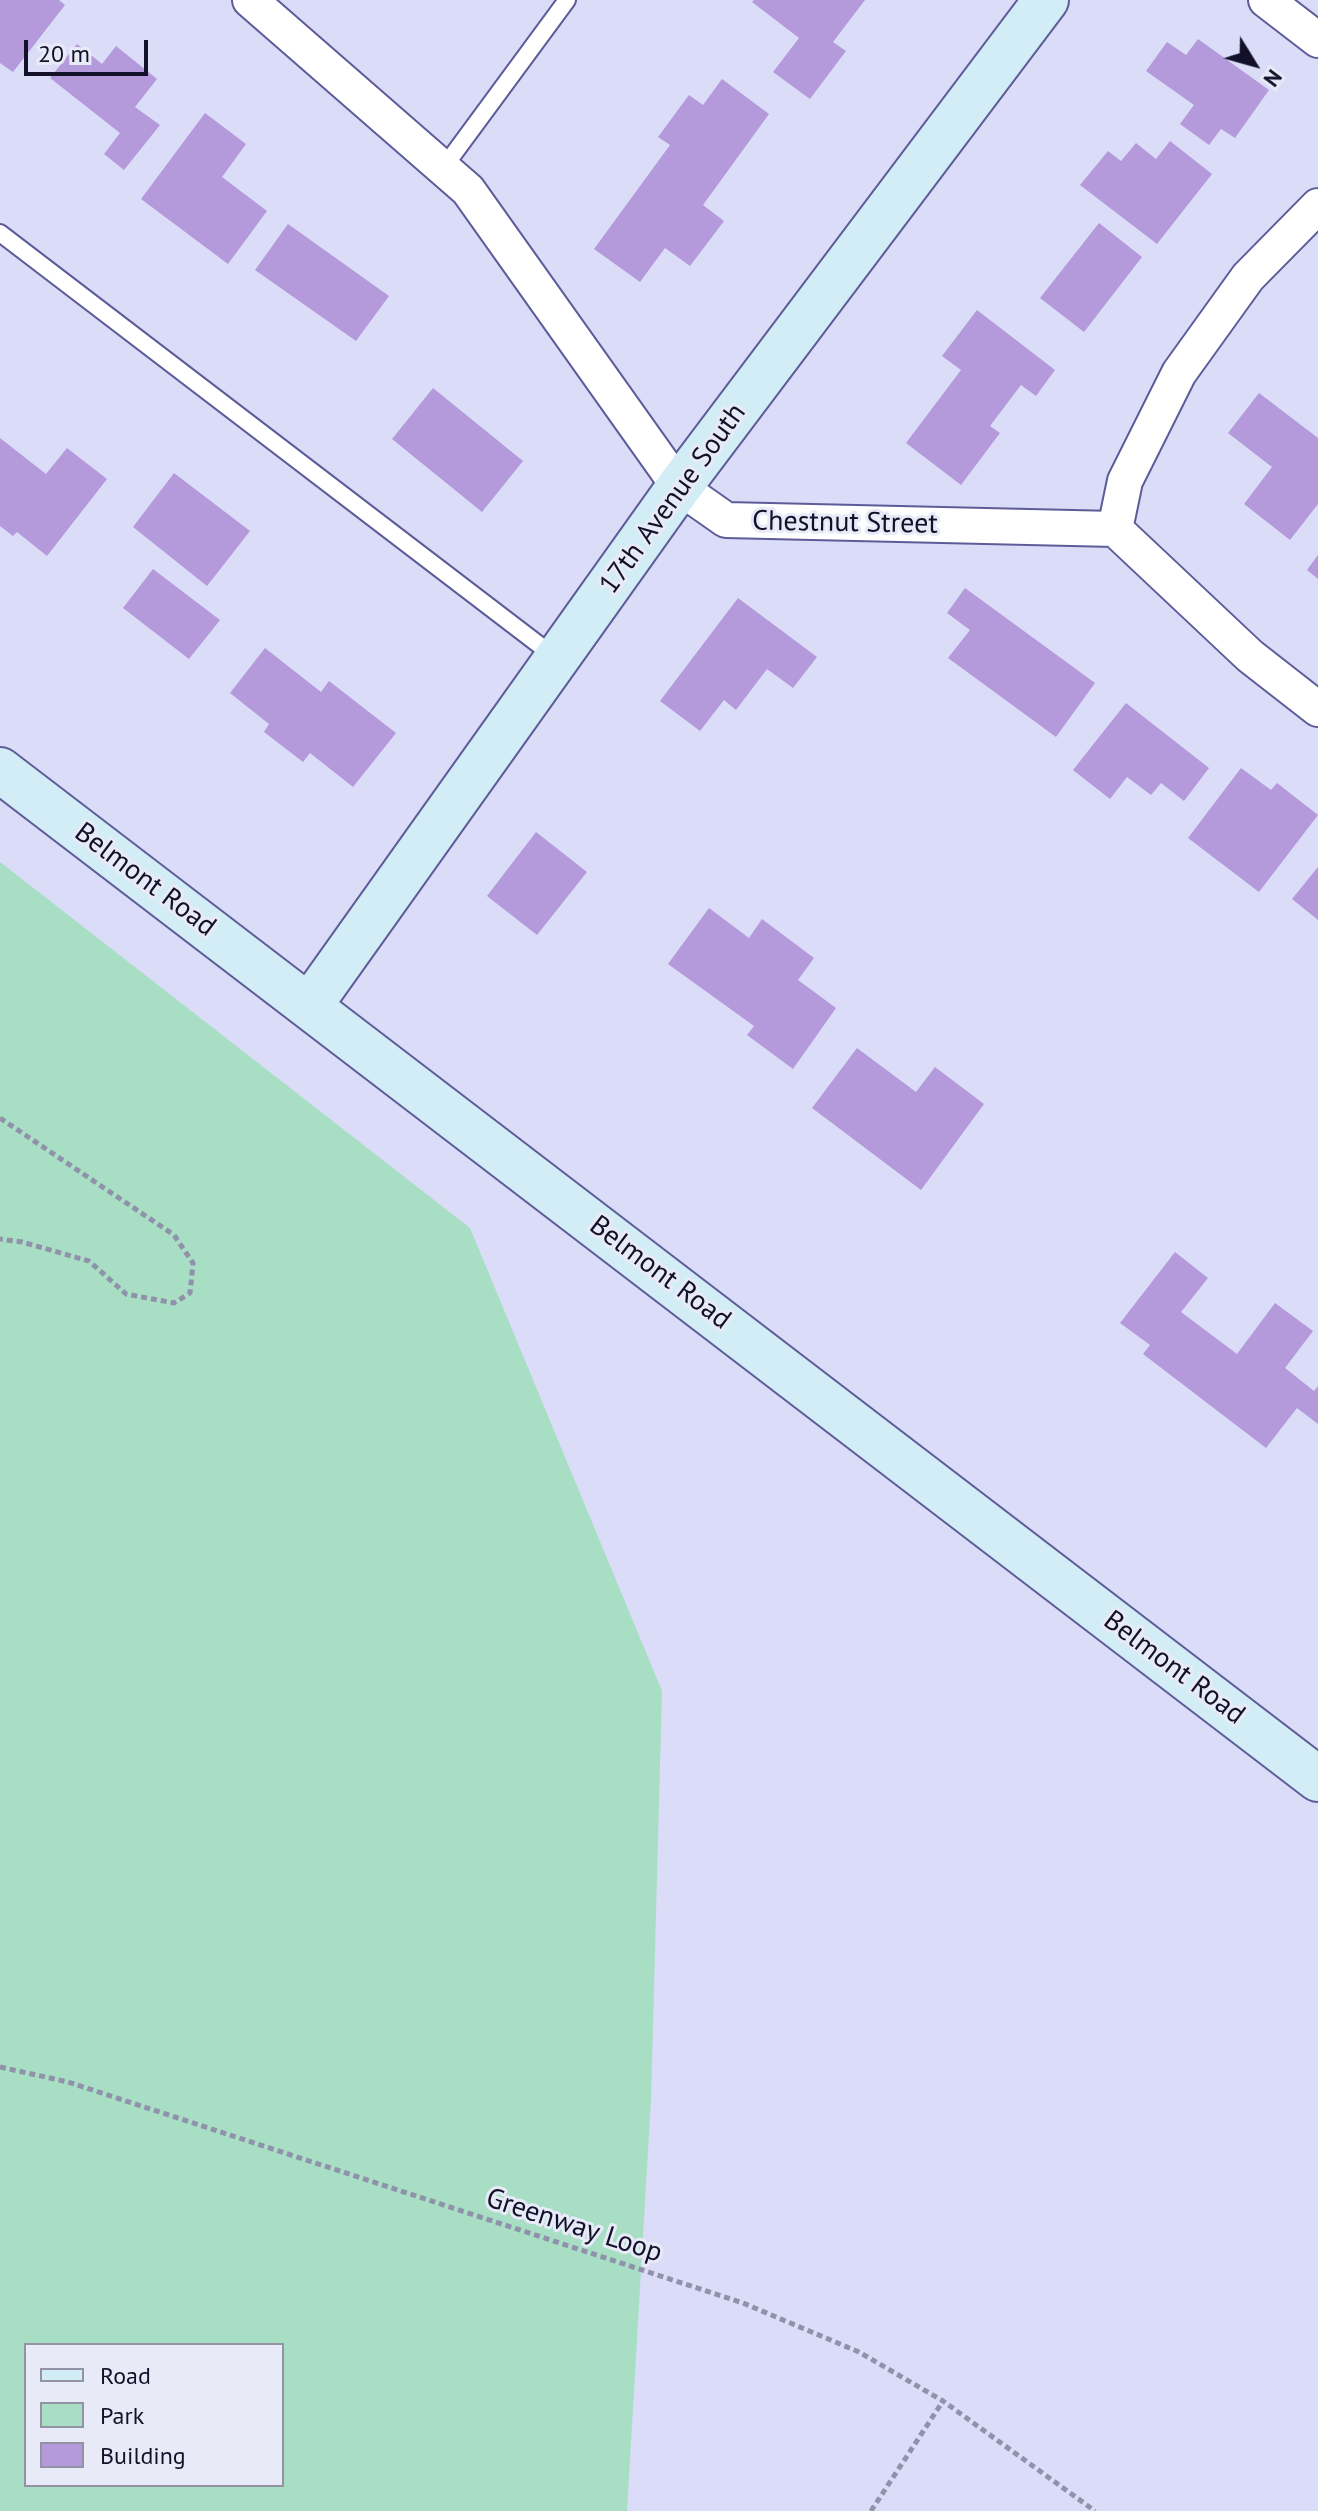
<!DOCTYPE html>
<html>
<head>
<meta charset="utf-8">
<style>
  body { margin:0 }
  #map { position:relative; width:1318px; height:2511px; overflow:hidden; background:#dadcf8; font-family:"PT Sans",sans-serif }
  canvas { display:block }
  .legend { position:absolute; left:24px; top:2343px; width:260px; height:144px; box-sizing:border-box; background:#e9eaf8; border:2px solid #9393a5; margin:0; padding:10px 14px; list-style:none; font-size:24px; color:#121129 }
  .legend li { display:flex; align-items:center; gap:16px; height:40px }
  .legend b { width:40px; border:2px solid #9393a5 }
  .north { position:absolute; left:1214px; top:24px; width:80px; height:80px; -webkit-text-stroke:6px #e9eaf8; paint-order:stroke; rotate:127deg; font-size:22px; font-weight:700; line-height:32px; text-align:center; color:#121129 }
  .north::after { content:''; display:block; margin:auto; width:28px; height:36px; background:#121129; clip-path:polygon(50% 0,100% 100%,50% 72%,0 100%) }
  .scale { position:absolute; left:24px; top:40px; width:124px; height:36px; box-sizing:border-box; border:4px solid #121129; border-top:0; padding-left:10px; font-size:24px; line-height:28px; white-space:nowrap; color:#121129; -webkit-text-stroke:6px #e9eaf8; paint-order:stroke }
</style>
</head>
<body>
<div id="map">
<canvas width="1318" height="2511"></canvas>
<ul class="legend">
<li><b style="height:10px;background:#d2edf6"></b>Road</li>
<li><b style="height:22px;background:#a8dec3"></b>Park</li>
<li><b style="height:22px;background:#b59adb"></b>Building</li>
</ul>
<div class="north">N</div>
<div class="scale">20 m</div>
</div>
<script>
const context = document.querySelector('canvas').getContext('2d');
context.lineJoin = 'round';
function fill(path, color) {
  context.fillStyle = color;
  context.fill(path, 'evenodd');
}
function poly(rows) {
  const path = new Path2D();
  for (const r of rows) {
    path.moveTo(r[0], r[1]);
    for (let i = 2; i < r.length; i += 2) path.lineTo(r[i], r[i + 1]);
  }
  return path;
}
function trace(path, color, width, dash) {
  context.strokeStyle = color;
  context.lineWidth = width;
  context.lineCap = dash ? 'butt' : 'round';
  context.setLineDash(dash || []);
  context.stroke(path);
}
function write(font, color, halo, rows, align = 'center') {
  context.font = font + ' "PT Sans",sans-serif';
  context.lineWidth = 6;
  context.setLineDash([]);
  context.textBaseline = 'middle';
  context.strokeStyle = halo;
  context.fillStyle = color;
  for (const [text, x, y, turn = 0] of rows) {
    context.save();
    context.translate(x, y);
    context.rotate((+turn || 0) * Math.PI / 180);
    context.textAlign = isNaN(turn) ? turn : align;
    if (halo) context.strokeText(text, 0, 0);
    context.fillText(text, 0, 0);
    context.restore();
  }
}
fill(poly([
  [0,862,470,1228,662,1691,651,2099,627,2511,0,2511],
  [26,2345,282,2345,282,2485,26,2485]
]), '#a8dec3');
fill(poly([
  [0,0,59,0,65,5,13,72,0,63],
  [754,0,865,0,833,42,846,51,810,99,773,72,799,38,752,2],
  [1198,39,1269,90,1235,138,1221,129,1209,145,1180,124,1194,105,1146,71,1167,42,1186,55],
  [77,44,102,64,116,46,157,79,135,107,160,125,124,170,104,154,120,133,50,78],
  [722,79,769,114,703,205,724,221,690,266,665,248,640,282,594,249,670,145,658,137,689,95,703,105],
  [205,113,246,144,222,177,267,211,228,264,141,199],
  [1170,141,1212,174,1157,244,1080,185,1108,151,1121,161,1136,143,1156,159],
  [1099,223,1142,257,1084,332,1040,298],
  [288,224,389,296,356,341,255,270],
  [977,310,1055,370,1036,396,1021,385,990,426,1000,433,961,485,906,443,961,370,942,356],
  [433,388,523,461,482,512,392,439],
  [1259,393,1318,438,1318,504,1290,540,1244,504,1272,467,1228,433],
  [0,438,46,474,67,448,107,479,47,556,17,532,13,536,0,526],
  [174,473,250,531,207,586,133,527],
  [1318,555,1318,579,1307,570],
  [153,569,220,620,189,659,123,608],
  [965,588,1095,683,1056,737,948,658,970,630,947,613],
  [738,598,817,657,793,688,767,669,736,710,724,700,700,731,660,701],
  [265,648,321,692,329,681,396,733,353,787,310,753,303,762,264,732,269,724,230,693],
  [1126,703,1209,768,1184,801,1161,783,1151,795,1127,777,1110,799,1073,770],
  [1241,768,1271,790,1277,783,1318,815,1259,892,1188,838],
  [536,832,587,872,537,935,487,896],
  [1318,867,1318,920,1292,899],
  [709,908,749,938,762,919,814,958,798,980,836,1008,793,1069,747,1035,754,1026,668,964],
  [857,1048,916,1092,935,1067,984,1104,921,1190,812,1108],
  [1175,1252,1208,1278,1181,1312,1237,1354,1275,1303,1313,1331,1285,1368,1314,1391,1318,1386,1318,1424,1297,1408,1266,1448,1143,1354,1150,1345,1120,1323]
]), '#b59adb');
const lane = poly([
  [444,167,567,0],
  [0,233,555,657]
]);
const street = poly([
  [250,0,468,190,679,487,726,520,1115,529,1250,656,1318,709],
  [1266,0,1318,40],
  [1115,529,1125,481,1179,373,1248,277,1318,206]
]);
const secondary = poly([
  [0,770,1318,1779],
  [310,1005,679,487,1046,0]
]);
trace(lane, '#5d5c99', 20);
trace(street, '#5d5c99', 38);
trace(secondary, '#5d5c99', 48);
trace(poly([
  [0,1118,174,1235,193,1263,190,1293,174,1303,126,1294,89,1261,22,1242,0,1239],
  [0,2067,68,2082,743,2303,859,2352,943,2401,1095,2511],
  [871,2511,943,2401]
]), '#9091ab', 5, [6, 4]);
trace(lane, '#fff', 16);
trace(street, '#fff', 34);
trace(secondary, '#d2edf6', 44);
write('28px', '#121129', '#e9eaf8', [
  ["17th Avenue South",673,499,-54],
  ["Chestnut Street",845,523,1],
  ["Belmont Road",145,880,37],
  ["Belmont Road",660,1273,37],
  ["Belmont Road",1174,1668,37],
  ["Greenway Loop",574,2226,18]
]);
</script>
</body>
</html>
